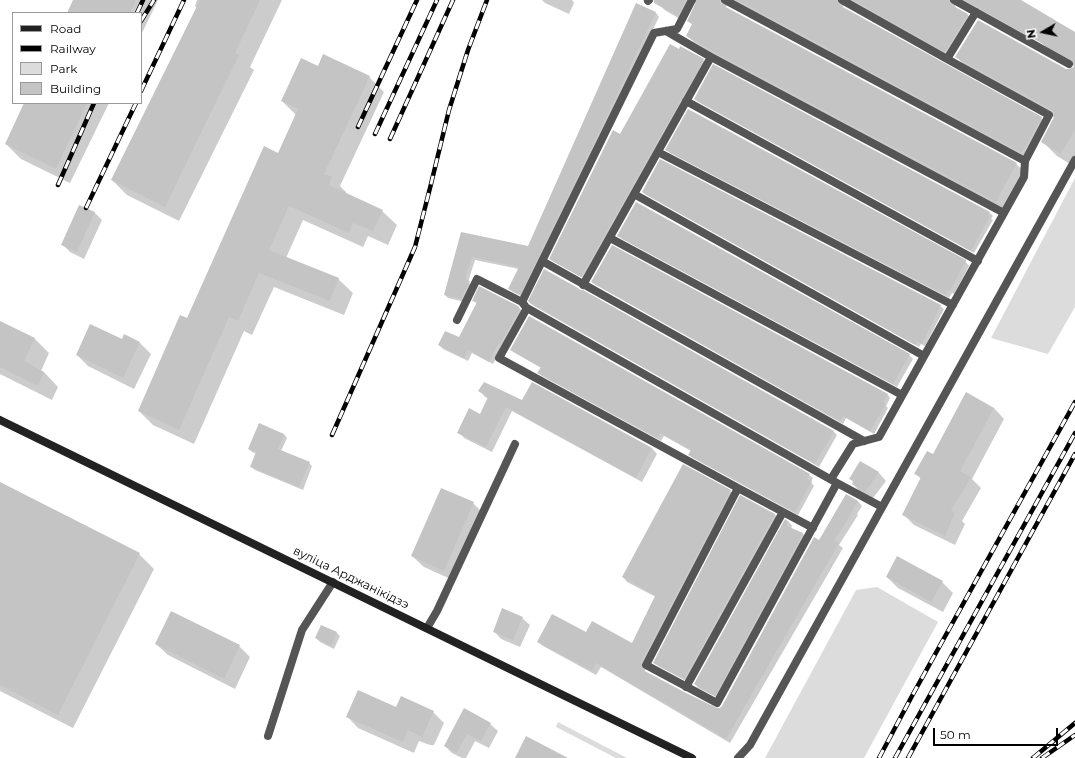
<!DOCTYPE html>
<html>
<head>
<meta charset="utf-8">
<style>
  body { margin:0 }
  #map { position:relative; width:1075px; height:758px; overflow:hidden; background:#fff; font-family:Montserrat,sans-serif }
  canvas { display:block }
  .legend { position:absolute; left:12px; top:12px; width:130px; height:92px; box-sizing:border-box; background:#fff; border:1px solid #999; margin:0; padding:5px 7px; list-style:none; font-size:12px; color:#000 }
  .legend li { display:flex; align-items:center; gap:8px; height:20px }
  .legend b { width:20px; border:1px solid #999 }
  .north { position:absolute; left:1023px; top:12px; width:40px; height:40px; -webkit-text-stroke:3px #fff; paint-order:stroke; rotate:261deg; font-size:11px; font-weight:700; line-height:16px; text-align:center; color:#000 }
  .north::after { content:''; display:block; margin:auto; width:14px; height:18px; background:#000; clip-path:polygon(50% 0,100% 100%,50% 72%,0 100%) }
  .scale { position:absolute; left:933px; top:728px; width:125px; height:18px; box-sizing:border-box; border:2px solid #000; border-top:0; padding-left:5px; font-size:12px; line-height:14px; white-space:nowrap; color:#000; -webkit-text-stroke:3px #fff; paint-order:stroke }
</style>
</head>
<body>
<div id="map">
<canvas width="1075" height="758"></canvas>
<ul class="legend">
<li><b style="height:5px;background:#222"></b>Road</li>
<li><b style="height:5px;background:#000"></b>Railway</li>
<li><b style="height:11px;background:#dcdcdc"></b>Park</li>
<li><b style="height:11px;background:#c4c4c4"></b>Building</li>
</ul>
<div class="north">N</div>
<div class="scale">50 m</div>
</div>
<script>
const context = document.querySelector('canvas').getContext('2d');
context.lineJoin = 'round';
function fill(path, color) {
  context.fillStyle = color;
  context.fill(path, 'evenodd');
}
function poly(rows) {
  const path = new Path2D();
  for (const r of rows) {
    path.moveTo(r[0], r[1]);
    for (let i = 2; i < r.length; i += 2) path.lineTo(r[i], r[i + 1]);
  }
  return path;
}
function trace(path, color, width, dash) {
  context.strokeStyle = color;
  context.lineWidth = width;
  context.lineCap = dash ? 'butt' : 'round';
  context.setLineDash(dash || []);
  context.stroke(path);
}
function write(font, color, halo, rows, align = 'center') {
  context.font = font + ' Montserrat,sans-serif';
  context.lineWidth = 3.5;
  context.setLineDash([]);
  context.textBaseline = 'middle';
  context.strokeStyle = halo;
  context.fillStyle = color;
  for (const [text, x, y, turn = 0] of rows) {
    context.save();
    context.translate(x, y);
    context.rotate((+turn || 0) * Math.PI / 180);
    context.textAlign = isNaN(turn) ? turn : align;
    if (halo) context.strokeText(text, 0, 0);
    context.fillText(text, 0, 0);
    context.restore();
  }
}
fill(poly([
  [1075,178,1075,307,1048,354,991,338],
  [877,587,938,622,864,758,765,758,856,590],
  [558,722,627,758,616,758,556,727]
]), '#dcdcdc');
fill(poly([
  [75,0,158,0,141,35,141,13,68,13],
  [197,0,282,0,250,67,254,70,179,221,127,195,112,180,197,8,195,6],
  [542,0,572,0,574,3,569,14,545,3],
  [662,0,1019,0,1040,15,1030,38,955,5,956,8,968,15,974,22,952,58,846,1,843,7,843,8,1041,118,1048,125,1029,159,729,1,726,7,726,8,1016,164,1023,170,1002,208,721,59,694,42,687,36,693,25,689,21,699,0,694,4,685,22,666,11,659,5],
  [637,4,656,13,659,17,609,121,523,297,513,292,510,289,519,269,475,260,468,282,473,286,465,302,448,298,445,295,462,233,528,247],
  [1075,33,1075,167,1057,156,1043,142,1055,118,971,71,956,57,1066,70,1073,69,1074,66,1054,55,1039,40],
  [703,60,706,63,585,279,554,262,551,259,620,135],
  [714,66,990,213,993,216,991,219,993,220,974,253,698,102,695,99],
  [318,67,369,77,384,92,340,186,346,192,345,194,382,211,397,225,388,245,368,236,363,247,303,220,286,258,338,279,353,293,344,315,274,287,252,335,244,331,194,444,153,425,139,411,278,154,296,115,282,101],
  [25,103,109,103,70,183,21,159,6,144],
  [667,149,965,261,969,266,954,294,952,293,949,298,670,153],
  [643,192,940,306,944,309,925,346,921,344,919,347,646,195],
  [80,206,95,213,102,220,84,259,70,252,62,244],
  [618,235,909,355,913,359,897,387,622,239],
  [592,282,887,394,890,398,886,406,888,408,874,434,846,418,843,424,596,285],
  [580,291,583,291,834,432,837,435,819,467,534,306,530,303],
  [474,301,518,307,522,311,493,364,472,353,468,361,443,349,439,345,459,338,477,304],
  [0,322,35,339,49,353,41,371,44,372,58,387,52,400,0,374],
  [123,341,140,343,151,354,134,389,88,366,77,355],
  [511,349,809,475,813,478,811,482,814,486,798,515,693,458,689,454,691,451,664,436,661,441,542,376,538,372,541,368,515,353],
  [480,391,652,448,657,454,642,482,512,411,492,452,464,438,459,432,481,415,489,399,485,397],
  [994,408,1004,419,972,479,981,488,962,521,965,524,955,545,914,525,904,515,921,479,915,473,933,456],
  [284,434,287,438,281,451,309,463,312,466,303,490,255,470,251,466,257,454,252,452,249,449],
  [860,462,879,473,886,481,873,498,860,492,853,484,854,482,851,479],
  [0,483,139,554,154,569,73,728,0,691],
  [730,491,735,496,645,670,645,672,714,709,720,709,723,706,846,495,858,501,862,506,857,514,858,515,839,545,843,548,730,743,601,667,596,675,543,646,538,642,586,634,632,645,656,597,627,582,623,577],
  [741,497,775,515,778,518,688,682,658,666,655,663],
  [473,503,484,514,455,581,424,567,412,556],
  [789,522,792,526,791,529,803,534,806,537,718,698,698,688,695,684],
  [887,577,942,582,953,593,943,612,898,588],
  [522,618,530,625,520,647,501,639,494,631],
  [322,626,337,633,340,636,334,649,320,642,316,638],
  [156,644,239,646,250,657,235,689,168,655],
  [396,708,433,712,444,723,434,745,430,745,419,741,414,753,358,728,347,716],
  [464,710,490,724,498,731,489,748,475,741,466,758,462,758,452,753,445,746]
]), '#0003');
fill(poly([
  [73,0,136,0,130,13,67,13],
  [200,0,260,0,235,53,239,55,165,207,111,180],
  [654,0,686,0,678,16,654,3],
  [697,0,720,0,720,3,722,5,1017,163,996,202,714,52,686,36,692,24,687,21],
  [737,0,837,0,839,5,1042,117,1022,153],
  [853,0,949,0,951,5,968,14,945,52],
  [965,0,1021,0,1075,32,1075,129,1061,154,1041,142,1054,117,1054,112,1052,110,955,57,978,20,1066,69,1069,69,1074,67,1074,64,1073,61],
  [636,3,656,12,606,118,520,295,508,289,519,267,472,257,465,279,470,281,461,299,444,295,461,232,528,246],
  [670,44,679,49,680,46,704,59,581,277,549,259,613,130,620,134],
  [323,54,370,76,324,174,332,177,329,185,383,210,373,231,353,223,349,233,289,206,269,250,339,278,330,301,259,273,238,321,229,317,179,430,138,411,180,315,187,318,264,146,278,153,298,109,281,101,301,58,318,66],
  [713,64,990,212,988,215,990,216,971,251,694,99],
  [24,103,87,103,56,169,5,144],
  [688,109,966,260,966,261,950,291,948,290,946,295,665,150],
  [660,159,941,305,922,344,917,341,915,345,642,192],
  [636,202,910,354,893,384,617,236],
  [79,205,95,212,77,252,61,245],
  [612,245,888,394,883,402,886,404,870,431,843,416,840,421,591,282],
  [544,269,578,288,580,290,583,290,834,431,815,464,530,303,528,301],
  [479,286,518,306,520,309,500,344,499,343,489,362,468,350,464,358,438,345,445,331,459,337,477,302,472,301],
  [529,316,810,474,807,479,812,481,795,512,688,455,691,450,660,433,658,438,537,373,541,367,510,350],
  [0,321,35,338,24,361,44,372,38,386,0,367],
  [90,324,122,339,124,334,140,342,123,378,76,355],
  [484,382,522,400,532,382,652,448,636,478,506,407,486,447,457,433,469,408,480,414,488,397,478,391],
  [966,392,994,408,960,471,971,477,951,511,955,513,945,536,902,515,921,477,914,474,927,451,933,454],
  [259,423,284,434,278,449,310,462,299,487,250,467,256,452,248,449],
  [860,461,879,472,865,492,852,484,853,481,849,479],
  [683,464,731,490,641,662,641,666,643,670,684,692,717,708,720,708,722,706,814,537,819,540,846,494,858,501,853,509,854,509,834,541,839,543,726,739,596,663,592,671,537,642,552,614,586,632,592,621,632,643,655,596,622,577],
  [0,482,140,553,58,715,0,685],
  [441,488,474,502,444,571,411,556],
  [740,495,775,514,684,679,653,663],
  [785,519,789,522,787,526,803,533,715,696,694,684],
  [897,556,943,581,931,602,886,577],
  [502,608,523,617,513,640,493,632],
  [171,611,240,645,224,679,155,644],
  [321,625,337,632,331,646,315,638],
  [358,690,396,707,401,696,434,711,422,737,408,730,403,742,346,717],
  [464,708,491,723,481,741,467,734,457,753,444,746],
  [526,736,568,758,515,758]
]), '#c4c4c4');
trace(poly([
  [725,0,1025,161,1049,115,947,59,976,12],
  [842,0,947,59],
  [954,0,1069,64],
  [648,1,649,0],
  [711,57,1004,213],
  [686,101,978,261],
  [658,152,953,305],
  [634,194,924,356],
  [610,238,902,395],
  [542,261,864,441],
  [583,285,711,57,666,31],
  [522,302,654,33,677,29,692,0],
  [457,320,477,279,522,302,525,306],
  [831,479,853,444,879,437,1024,177,1025,161],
  [738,488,499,358,527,308,837,483],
  [813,528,738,488,646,665,717,703,837,483,882,507],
  [427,628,437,611,515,444],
  [686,687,783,512],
  [268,736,302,630,333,582],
  [738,758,750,745,1075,160]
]), '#555', 8);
trace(poly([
  [0,420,692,758]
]), '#222', 8);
const rail = poly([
  [137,13,143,0],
  [141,21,154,0],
  [141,91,184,0],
  [358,127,417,0],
  [375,134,437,0],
  [390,139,453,0],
  [58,185,94,103],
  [86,208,136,103],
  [332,435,415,247,431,184,449,110,468,50,487,0],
  [879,758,912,696,1075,402],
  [895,758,1075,433],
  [908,758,1075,454],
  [1033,758,1075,723],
  [1042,758,1075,735]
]);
trace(rail, '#000', 4.5);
trace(rail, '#fff', 3, [9]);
write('12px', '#000', '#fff', [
  ["вуліца Арджанікідзэ",351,578,26]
]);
</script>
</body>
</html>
